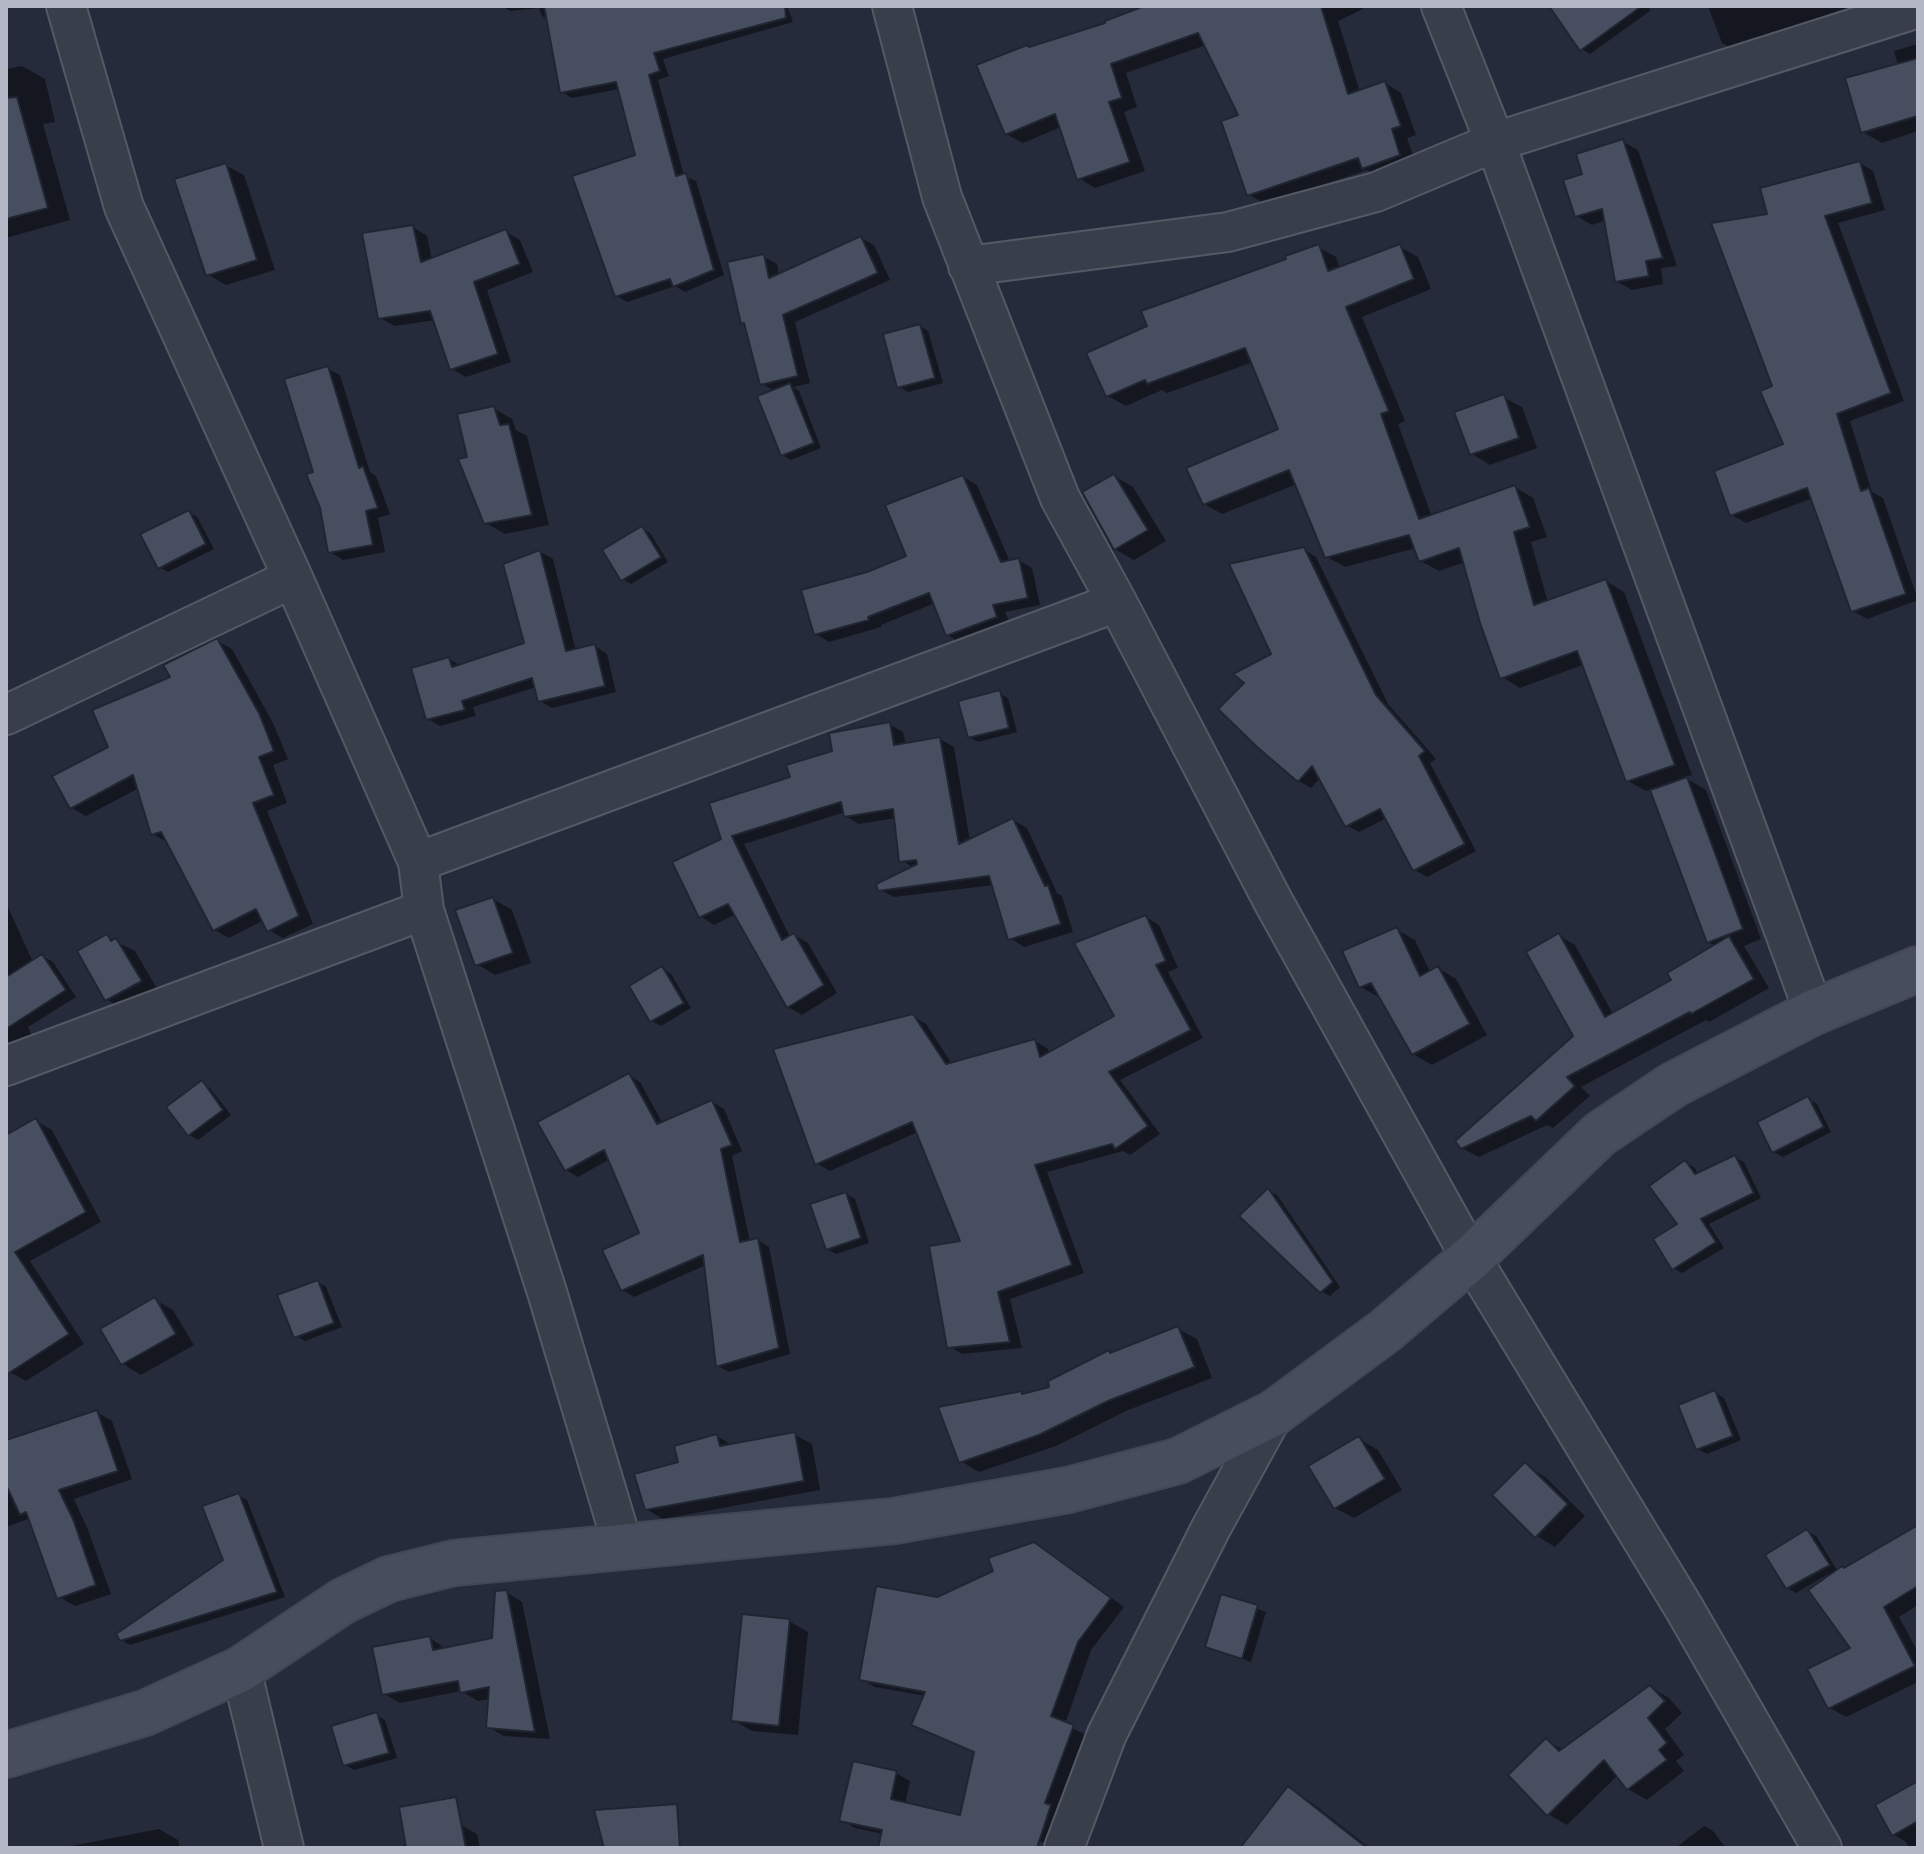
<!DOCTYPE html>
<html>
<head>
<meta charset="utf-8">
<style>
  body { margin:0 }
  #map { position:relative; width:1924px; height:1854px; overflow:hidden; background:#262b3b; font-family:Montserrat,sans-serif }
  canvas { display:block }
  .frame { position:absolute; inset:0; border:8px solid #b5b9c7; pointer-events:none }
</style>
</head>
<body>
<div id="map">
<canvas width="1924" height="1854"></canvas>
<div class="frame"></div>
</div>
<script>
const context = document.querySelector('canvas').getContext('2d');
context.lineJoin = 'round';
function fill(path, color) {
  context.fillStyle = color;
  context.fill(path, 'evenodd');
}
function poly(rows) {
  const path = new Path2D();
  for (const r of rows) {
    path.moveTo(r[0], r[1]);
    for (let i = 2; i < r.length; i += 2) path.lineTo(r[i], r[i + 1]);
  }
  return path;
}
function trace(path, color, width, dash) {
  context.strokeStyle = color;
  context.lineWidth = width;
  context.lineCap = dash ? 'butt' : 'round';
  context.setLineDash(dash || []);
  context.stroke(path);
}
fill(poly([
  [502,6,787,6,793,22,663,59,669,76,658,80,684,176,696,181,724,275,685,292,675,286,627,302,617,296,638,157,619,89,572,98,562,92,548,20,542,16,539,8,510,11],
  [1150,6,1361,6,1363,9,1338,21,1360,92,1385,83,1401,93,1416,135,1407,138,1416,164,1380,177,1367,170,1265,204,1248,194,1241,116,1206,45,1126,73,1137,107,1124,112,1145,171,1095,188,1079,178,1061,127,1023,143,1006,134,1030,49,1108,24],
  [1572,6,1649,6,1650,11,1590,54,1582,49],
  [1708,6,1853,6,1823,16,1825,23,1741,54,1722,43],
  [1918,44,1918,131,1882,143,1863,132,1898,65,1894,51],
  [22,66,45,79,55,122,43,124,70,220,6,238,6,69],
  [1622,141,1638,150,1677,266,1661,268,1663,284,1632,290,1616,281,1606,220,1592,225,1577,216,1585,175],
  [1860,163,1873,171,1885,210,1838,223,1904,401,1850,421,1872,492,1883,498,1918,600,1867,619,1853,611,1813,498,1746,523,1732,515,1786,445,1775,387,1769,215],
  [225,165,244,175,275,270,226,285,207,274],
  [413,227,427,236,432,260,505,231,520,240,533,272,487,290,511,362,466,377,452,369,435,320,395,326,380,318],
  [861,238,874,245,890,280,795,322,810,383,793,387,799,391,821,448,791,460,782,455,775,391,762,384,747,326,742,323,764,257,777,264,779,276],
  [1318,247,1336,257,1340,269,1400,247,1418,257,1431,289,1362,317,1405,421,1398,424,1432,517,1515,487,1533,498,1547,537,1531,542,1548,603,1606,581,1624,592,1692,775,1684,777,1706,790,1761,939,1744,946,1769,988,1709,1022,1706,1020,1581,1087,1590,1096,1553,1128,1547,1125,1479,1157,1462,1148,1575,1036,1559,936,1575,945,1613,1014,1674,981,1716,946,1708,942,1652,789,1646,791,1628,781,1585,664,1520,688,1502,677,1465,562,1439,571,1421,561,1416,548,1345,567,1327,557,1297,484,1222,514,1204,504,1281,430,1253,362,1167,393,1162,390,1126,406,1108,396,1289,260],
  [920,326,928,331,943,383,908,392,899,387],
  [327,368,340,375,370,472,376,476,390,514,378,518,385,552,343,560,330,552,315,473],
  [1503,397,1522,407,1537,448,1490,465,1472,454],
  [493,408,512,419,516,430,527,436,549,525,505,534,486,523,470,458],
  [1114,476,1133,487,1166,541,1134,560,1115,549],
  [963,477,977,485,1010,562,1018,560,1032,568,1040,605,1005,612,1010,624,961,643,947,635,935,603,881,625,881,627,829,642,816,634,867,574,909,557],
  [189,512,197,517,214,549,168,572,159,567],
  [642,528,650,533,668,562,631,584,622,579],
  [1303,549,1316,557,1388,704,1436,759,1430,763,1476,851,1427,877,1415,870,1387,818,1359,832,1346,825,1321,777,1311,788,1299,781,1273,655],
  [540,552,553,559,576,651,595,646,607,654,616,692,552,708,540,701,536,687,473,707,476,716,440,726,428,719,449,659,461,666,526,645],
  [217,641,232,649,273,723,288,759,273,765,287,803,267,811,313,924,283,938,269,930,264,920,229,938,215,930,167,842,153,834,139,788,86,816,72,808,110,748,173,678],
  [999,693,1008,698,1017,732,978,742,969,737],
  [889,724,903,732,906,745,940,739,954,747,970,841,1013,820,1027,828,1057,893,1062,896,1073,932,1024,947,1010,938,994,885,894,897,879,889,914,868,901,860,896,818,859,824,845,816,845,812,744,844,790,937,794,935,808,943,837,993,802,1015,788,1007,736,914,714,925,700,916,723,840,792,778,834,752],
  [493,899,512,910,531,963,495,975,477,964],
  [6,903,33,962,42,956,53,962,76,997,28,1027,34,1042,6,1054],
  [1146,917,1159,925,1178,968,1168,972,1203,1038,1120,1080,1160,1134,1130,1155,1123,1151,1047,1172,1084,1273,1010,1299,1022,1348,962,1354,949,1346,963,1243,918,1132,830,1171,816,1163,912,1016,926,1024,952,1064,1035,1041,1048,1049,1049,1054,1117,1017],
  [1397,930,1415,940,1430,972,1438,968,1456,979,1487,1035,1432,1065,1413,1054,1380,998,1361,987],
  [107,937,135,951,159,992,125,1010,106,999],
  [662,968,671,974,691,1008,661,1026,652,1021],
  [629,1075,640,1082,663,1124,712,1102,724,1109,742,1151,732,1156,750,1242,758,1240,769,1247,790,1354,729,1372,718,1366,706,1265,634,1297,623,1290,642,1234,610,1159,578,1177,566,1170],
  [202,1083,210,1088,231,1115,198,1140,189,1135],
  [1808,1099,1817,1104,1831,1132,1783,1157,1774,1152],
  [36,1121,52,1130,101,1222,30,1261,84,1344,26,1381,10,1372,6,1366,6,1137],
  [1735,1157,1744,1162,1761,1198,1709,1224,1724,1248,1682,1273,1673,1268,1685,1162,1694,1167,1699,1175],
  [1268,1190,1277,1195,1340,1287,1330,1296,1321,1291],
  [846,1194,855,1199,869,1243,836,1254,827,1249],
  [318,1282,326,1287,342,1327,305,1341,296,1336],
  [155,1300,173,1310,194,1345,141,1375,123,1364],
  [1178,1329,1197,1339,1212,1378,1128,1410,1056,1446,979,1472,961,1461,1021,1394,1024,1395,1051,1388,1113,1355],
  [1715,1393,1724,1398,1741,1440,1707,1454,1698,1449],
  [97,1412,112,1421,132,1479,74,1499,88,1530,111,1594,75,1606,59,1597,31,1518,6,1527,6,1443,31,1432,33,1433],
  [795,1435,812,1444,820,1490,663,1519,646,1509,681,1463,717,1436,733,1446],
  [1359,1439,1378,1450,1402,1490,1354,1518,1335,1508],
  [1525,1465,1544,1476,1585,1516,1555,1547,1537,1536],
  [238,1495,247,1500,285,1597,130,1645,121,1640,225,1560],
  [1807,1531,1816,1536,1838,1572,1918,1539,1918,1605,1899,1617,1918,1652,1918,1682,1846,1717,1830,1708,1854,1649,1832,1576,1830,1573,1796,1593,1787,1588],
  [1048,1552,1124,1607,1091,1650,1065,1724,1086,1735,1058,1811,1054,1846,1010,1832,1006,1848,880,1848,883,1834,855,1828,842,1820,896,1773,910,1781,905,1804,961,1817,976,1753,914,1724,926,1696,875,1687,861,1679,937,1599],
  [506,1592,522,1602,550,1739,504,1736,488,1727,490,1699,478,1701,461,1691,400,1703,384,1694,430,1638,446,1649,494,1639],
  [1222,1596,1266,1612,1251,1662,1208,1646],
  [789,1621,808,1632,798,1735,752,1731,733,1720],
  [1650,1687,1669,1698,1682,1713,1665,1729,1684,1755,1676,1761,1684,1771,1647,1800,1628,1789,1618,1775,1567,1825,1548,1814,1547,1741,1564,1750],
  [376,1715,385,1720,397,1758,354,1770,345,1765],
  [1918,1783,1918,1848,1909,1848,1906,1842,1893,1834],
  [1289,1789,1311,1802,1370,1848,1242,1848],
  [461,1825,477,1834,480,1848,397,1848],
  [1704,1826,1713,1831,1726,1848,1679,1848,1678,1846],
  [159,1829,178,1840,180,1848,61,1848]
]), '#0007');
const building = poly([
  [544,6,785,6,786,18,654,53,660,71,649,75,676,176,686,173,714,270,673,287,670,279,615,297,572,176,635,155,616,82,560,93,544,6],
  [1144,6,1321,6,1348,94,1385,81,1401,126,1392,129,1400,155,1362,169,1358,158,1247,196,1221,121,1238,115,1198,33,1111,64,1122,98,1109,102,1130,162,1077,180,1055,114,1005,135,976,65,1027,45,1029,47,1105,23,1105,21,1144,6],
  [1549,6,1642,6,1580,51,1549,6],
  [1918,58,1918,116,1861,133,1845,78,1918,58],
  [17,97,48,208,6,219,6,98,17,97],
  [1623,139,1663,258,1646,261,1649,276,1615,282,1602,209,1575,217,1563,180,1582,174,1576,154,1623,139],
  [1860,161,1872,203,1825,216,1891,393,1837,414,1861,491,1869,488,1906,594,1851,612,1807,488,1730,516,1714,471,1783,444,1760,391,1772,386,1711,223,1767,214,1760,188,1860,161],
  [226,163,257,260,206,276,174,179,226,163],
  [413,225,421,262,506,229,520,264,474,282,498,354,450,370,430,311,378,319,362,233,413,225],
  [861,236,878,273,783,315,798,376,760,385,744,323,741,324,727,262,764,254,769,278,861,236],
  [1319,244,1328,271,1400,244,1414,279,1346,307,1389,411,1381,414,1419,519,1515,485,1530,527,1514,532,1534,605,1606,579,1675,765,1626,782,1577,651,1500,679,1480,623,1459,548,1419,562,1409,535,1325,558,1289,470,1203,505,1186,468,1278,429,1245,348,1147,384,1145,380,1106,397,1086,353,1147,326,1141,311,1286,259,1285,256,1319,244],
  [920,324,935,378,897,388,883,334,920,324],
  [328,366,359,468,363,466,378,508,366,511,373,545,328,553,320,508,306,474,313,472,284,379,328,366],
  [790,383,814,443,781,456,757,396,790,383],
  [1504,394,1519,438,1470,455,1454,412,1504,394],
  [494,406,500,425,509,424,532,515,484,524,458,459,467,457,457,414,494,406],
  [1114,474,1148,530,1114,550,1082,492,1114,474],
  [963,475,1001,562,1019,558,1028,598,993,605,997,617,946,636,929,593,868,617,869,620,814,635,801,590,867,572,906,556,885,505,963,475],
  [189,510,206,544,158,569,140,534,189,510],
  [642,526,661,557,621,581,602,550,642,526],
  [1304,547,1376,695,1425,751,1419,756,1465,844,1413,871,1380,809,1345,827,1312,766,1298,782,1257,747,1218,709,1244,683,1233,674,1271,654,1229,564,1304,547],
  [540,550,566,651,595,644,605,686,538,702,532,678,462,701,465,710,426,720,411,668,449,657,452,667,524,643,503,564,540,550],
  [217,638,259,713,274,751,259,757,274,795,253,803,299,916,267,932,256,909,213,931,161,832,151,835,133,775,70,809,52,776,108,747,92,710,170,677,163,665,217,638],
  [1000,690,1009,728,968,738,958,701,1000,690],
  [890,722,894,745,940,737,959,844,1013,818,1045,886,1048,885,1061,924,1008,940,989,876,878,891,876,884,917,864,916,860,899,862,893,809,844,817,841,802,732,836,782,940,794,933,824,985,787,1008,728,904,699,918,672,862,721,839,709,803,790,777,786,765,832,751,829,733,890,722],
  [1687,777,1743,929,1707,943,1650,790,1687,777],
  [493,897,513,953,475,966,455,910,493,897],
  [1146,915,1166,961,1156,965,1191,1030,1109,1072,1148,1126,1115,1149,1112,1144,1035,1165,1072,1265,998,1292,1010,1342,947,1348,929,1246,960,1241,912,1122,815,1165,773,1049,913,1014,946,1064,1035,1039,1040,1057,1114,1016,1074,943,1146,915],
  [1397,927,1420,976,1438,966,1470,1024,1412,1055,1371,983,1359,988,1342,951,1397,927],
  [1559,933,1605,1017,1671,980,1667,973,1729,936,1754,979,1691,1014,1690,1012,1567,1077,1575,1086,1536,1121,1531,1116,1461,1149,1455,1141,1573,1036,1526,952,1559,933],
  [107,934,111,941,116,938,142,981,105,1001,77,951,107,934],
  [42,954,66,990,6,1029,6,977,42,954],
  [662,966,684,1003,650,1022,629,986,662,966],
  [629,1073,657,1124,712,1100,732,1145,721,1149,740,1242,758,1238,779,1348,716,1367,703,1255,621,1291,602,1250,639,1233,604,1150,565,1171,537,1122,629,1073],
  [202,1080,223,1110,188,1136,166,1107,202,1080],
  [1808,1096,1824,1127,1772,1153,1757,1122,1808,1096],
  [36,1118,86,1212,15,1252,69,1334,6,1375,6,1135,36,1118],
  [1735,1155,1754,1193,1701,1219,1716,1242,1672,1270,1653,1239,1677,1224,1649,1186,1685,1160,1695,1174,1735,1155],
  [1268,1188,1333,1282,1320,1293,1239,1216,1268,1188],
  [846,1192,861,1238,826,1250,810,1204,846,1192],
  [318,1280,334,1323,294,1338,277,1295,318,1280],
  [155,1297,176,1334,121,1365,100,1329,155,1297],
  [1178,1326,1195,1367,1108,1401,1039,1435,959,1463,938,1407,1022,1391,1022,1394,1049,1387,1048,1381,1109,1350,1110,1353,1178,1326],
  [1715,1390,1733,1436,1696,1450,1678,1405,1715,1390],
  [97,1410,118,1471,59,1490,73,1519,96,1585,57,1599,26,1512,20,1515,6,1485,6,1440,97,1410],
  [795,1432,804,1481,645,1510,634,1474,678,1462,674,1446,717,1434,720,1446,795,1432],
  [1359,1436,1385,1479,1334,1509,1308,1466,1359,1436],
  [1525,1462,1568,1504,1535,1538,1492,1495,1525,1462],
  [239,1493,277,1592,120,1641,116,1634,223,1560,202,1506,239,1493],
  [1918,1525,1918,1586,1884,1607,1915,1666,1828,1709,1807,1669,1850,1648,1808,1590,1842,1566,1844,1568,1918,1525],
  [1807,1529,1830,1565,1786,1589,1765,1555,1807,1529],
  [1034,1542,1111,1598,1078,1642,1051,1716,1074,1725,1045,1803,1051,1805,1037,1848,878,1848,882,1830,839,1821,853,1761,897,1771,891,1799,960,1815,974,1752,911,1725,925,1692,859,1680,876,1586,937,1597,993,1571,988,1558,1034,1542],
  [507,1590,535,1732,486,1728,489,1687,460,1693,458,1681,382,1695,372,1647,430,1636,433,1650,492,1638,495,1591,507,1590],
  [1221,1594,1258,1605,1242,1659,1205,1647,1221,1594],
  [742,1614,790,1619,779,1726,731,1721,742,1614],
  [1650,1685,1665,1701,1648,1718,1667,1743,1659,1750,1667,1760,1627,1790,1604,1760,1547,1816,1508,1775,1546,1738,1559,1751,1650,1685],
  [377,1712,389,1753,343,1766,331,1726,377,1712],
  [1918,1781,1918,1821,1892,1836,1875,1805,1918,1781],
  [1288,1786,1367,1848,1240,1848,1288,1786],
  [456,1797,466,1848,406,1848,399,1807,456,1797],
  [677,1804,680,1848,604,1848,594,1810,677,1804]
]);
fill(building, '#474e5f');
trace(building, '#202532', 2);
const street = poly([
  [66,6,124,207,293,578,418,862,424,910,547,1292,623,1546],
  [892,6,942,197,1060,498,1117,602,1273,901,1471,1258,1684,1608,1822,1848],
  [1441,6,1495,142,1814,1012],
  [968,266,1228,232,1376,192,1495,142,1918,8],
  [6,715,293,578],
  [418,862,1117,602],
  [6,1066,424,910],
  [241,1669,284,1848],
  [1064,1848,1107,1734,1211,1528,1274,1413]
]);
const secondary = poly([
  [6,1755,145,1713,241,1669,343,1601,389,1579,454,1563,894,1521,1068,1490,1178,1461,1274,1413,1385,1331,1471,1258,1600,1134,1673,1085,1814,1012,1918,969]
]);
trace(street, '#545966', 42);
trace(secondary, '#424754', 48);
trace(street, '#393e4b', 38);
trace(secondary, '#484d5e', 44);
</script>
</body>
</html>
